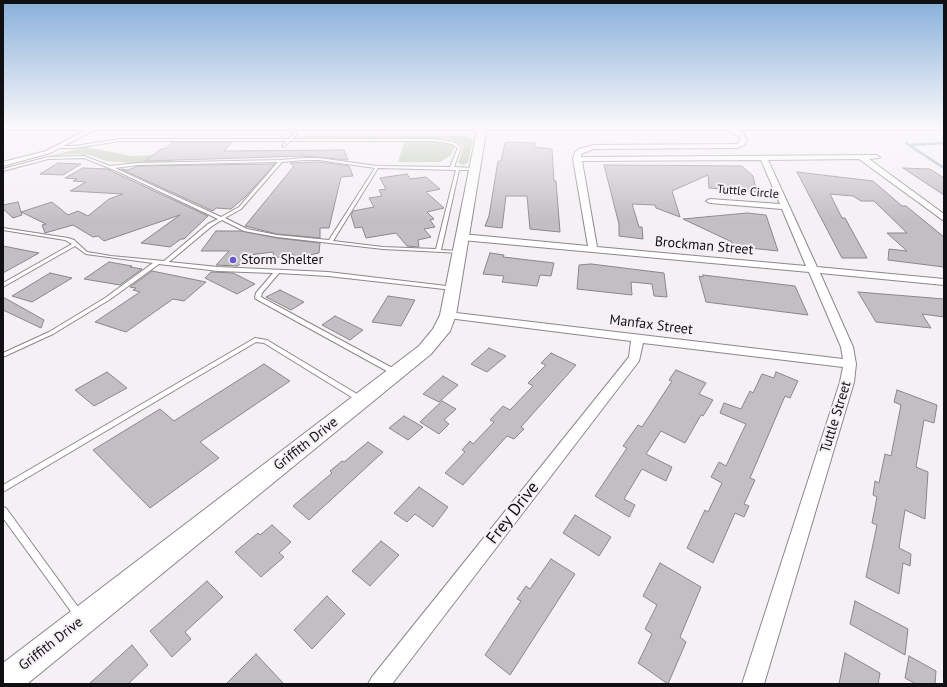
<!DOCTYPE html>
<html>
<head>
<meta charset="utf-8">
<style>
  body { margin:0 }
  #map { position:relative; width:947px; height:687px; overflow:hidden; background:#f4f0f4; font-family:"PT Sans",sans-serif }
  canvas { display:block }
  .frame { position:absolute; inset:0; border:4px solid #100f11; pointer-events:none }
</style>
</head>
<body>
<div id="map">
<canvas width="947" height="687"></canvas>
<div class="frame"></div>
</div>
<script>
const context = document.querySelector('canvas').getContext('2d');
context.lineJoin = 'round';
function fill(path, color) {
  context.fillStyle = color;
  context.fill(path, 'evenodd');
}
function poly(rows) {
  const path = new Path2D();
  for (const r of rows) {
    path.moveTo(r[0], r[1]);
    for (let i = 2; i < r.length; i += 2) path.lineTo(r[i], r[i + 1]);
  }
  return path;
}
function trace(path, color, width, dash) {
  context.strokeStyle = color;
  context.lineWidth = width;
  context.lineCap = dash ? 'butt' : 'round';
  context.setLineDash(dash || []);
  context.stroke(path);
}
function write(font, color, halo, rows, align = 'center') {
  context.font = font + ' "PT Sans",sans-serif';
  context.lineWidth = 4;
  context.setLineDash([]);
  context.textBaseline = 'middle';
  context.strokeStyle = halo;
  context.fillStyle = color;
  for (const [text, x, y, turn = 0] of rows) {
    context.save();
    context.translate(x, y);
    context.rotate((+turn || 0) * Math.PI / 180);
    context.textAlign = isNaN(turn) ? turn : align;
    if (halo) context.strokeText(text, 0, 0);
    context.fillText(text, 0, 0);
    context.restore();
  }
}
fill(poly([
  [303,136,465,136,473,139,468,163,463,165,458,163,464,146,458,142,448,139,301,137],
  [372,141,440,142,451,144,455,147,451,155,440,162,398,162,404,142,373,142,370,144],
  [86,147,131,156,181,154,173,162,132,163,106,161,90,155,67,154,17,164]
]), '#b9c3ac');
trace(poly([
  [906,143,944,168],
  [910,145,944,143]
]), '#95aac7', 2.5);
const building = poly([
  [173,142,232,142,224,151,344,150,348,160,304,156,145,161,161,149,166,148,173,142],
  [508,142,536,143,534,147,552,149,554,181,556,181,560,232,530,229,527,196,506,196,502,228,485,226,489,216,498,161,501,161,505,143,508,142],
  [319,162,349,166,353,176,341,177,329,228,320,228,320,238,277,234,245,226,294,166,290,163,319,162],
  [58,163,81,164,63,175,40,174,58,163],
  [275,164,245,197,231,209,216,208,213,211,121,169,128,170,138,166,275,164],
  [604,165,742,166,753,176,757,192,709,188,708,175,672,191,680,217,656,208,655,205,632,204,639,227,642,227,643,239,619,236,619,224,604,165],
  [83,168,107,169,208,216,184,239,181,239,170,247,141,243,180,215,104,241,98,236,93,237,73,225,45,233,42,225,46,224,21,212,52,202,68,215,78,211,88,216,109,199,123,194,70,191,86,182,73,181,77,179,65,178,83,168],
  [903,168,930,169,944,178,944,195,903,168],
  [797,172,873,181,902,206,906,206,944,237,944,267,888,260,889,249,907,251,887,233,907,233,874,201,861,201,853,196,830,194,842,218,845,218,867,258,842,258,797,172],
  [407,174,410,179,426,177,440,189,426,192,444,208,427,212,434,219,430,220,435,227,424,229,431,237,418,240,419,247,407,246,396,233,366,238,362,227,355,228,351,215,353,211,374,207,369,198,382,196,379,190,386,189,380,178,407,174],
  [18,202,22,215,13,218,3,209,3,205,18,202],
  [747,213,766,215,778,251,731,246,732,242,683,219,747,213],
  [216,231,241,231,277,238,320,243,319,253,294,258,293,254,274,258,273,252,249,255,238,266,216,265,229,251,201,251,216,231],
  [3,246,39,253,3,273,3,246],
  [490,253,504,255,503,257,554,263,551,276,540,275,537,286,502,282,504,276,483,274,490,253],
  [109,262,132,266,130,267,142,269,120,285,84,279,109,262],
  [591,264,664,273,667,297,654,296,652,284,631,282,632,295,577,289,579,265,591,264],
  [152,271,206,282,184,301,173,299,126,332,95,322,140,292,133,290,136,288,130,287,152,271],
  [211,272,233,273,255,284,237,294,205,278,211,272],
  [50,273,72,278,32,302,12,296,50,273],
  [703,275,795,286,808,315,706,302,699,276,703,277,703,275],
  [280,290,304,302,291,310,266,297,280,290],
  [858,292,944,299,944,317,922,314,931,328,876,322,858,292],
  [388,296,415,300,401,326,372,322,388,296],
  [3,297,44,320,41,328,3,310,3,297],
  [335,316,363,330,350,340,322,325,335,316],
  [489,348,506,356,487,372,471,364,489,348],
  [551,353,576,365,521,427,524,429,514,439,507,436,463,485,445,473,465,452,462,450,470,441,473,444,494,422,490,420,503,406,510,410,533,386,528,383,546,365,541,363,551,353],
  [264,364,290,381,200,442,219,458,150,508,93,450,160,409,174,421,264,364],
  [676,370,706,383,699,394,713,400,703,416,701,415,685,443,661,431,646,454,672,467,666,481,642,469,624,499,635,505,629,517,595,496,627,448,623,446,638,425,642,427,672,381,669,380,676,370],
  [107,372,127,388,94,406,75,390,107,372],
  [776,372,798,381,790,398,785,396,750,478,755,480,744,504,749,506,744,517,735,513,713,563,687,548,705,510,708,512,722,483,711,477,719,462,726,466,746,424,720,413,724,403,741,409,750,391,753,393,762,374,774,378,776,372],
  [443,376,458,385,439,402,423,394,443,376],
  [897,390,937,405,934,423,924,420,916,467,928,472,925,519,905,510,899,548,911,554,910,566,903,563,899,594,866,577,877,525,872,523,877,497,873,495,875,481,879,483,885,454,891,456,901,405,894,402,897,390],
  [442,401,456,409,444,420,449,424,439,434,420,422,442,401],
  [404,416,423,427,408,440,389,428,404,416],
  [368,442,383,452,309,520,293,506,332,473,330,471,342,461,344,462,368,442],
  [419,487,448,507,433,527,415,514,407,522,394,513,419,487],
  [575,515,611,537,599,556,563,533,575,515],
  [272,525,291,542,279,553,284,557,261,577,235,552,258,533,260,535,272,525],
  [381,541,399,555,370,586,352,571,381,541],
  [551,559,575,574,510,675,485,655,521,601,517,599,526,586,530,589,551,559],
  [660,563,701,587,680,637,686,642,668,684,638,663,652,634,645,629,657,605,643,596,660,563],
  [207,581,223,597,185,632,191,639,172,657,150,631,207,581],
  [327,596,345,614,312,649,294,630,327,596],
  [855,601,908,629,905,655,850,624,855,601],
  [132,645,148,665,128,684,89,684,132,645],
  [845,653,880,673,878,684,839,684,845,653],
  [256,654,284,684,226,684,256,654],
  [909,656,936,671,935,684,916,684,905,678,909,656]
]);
fill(building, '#c2bfc3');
trace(building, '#8a868a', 1);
const lane = poly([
  [294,133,297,134,292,139,434,139,454,142,461,147,454,167,474,168,476,169,474,170,459,170,441,250,459,251,461,252,461,253,383,249,277,237,244,231,222,220,212,226,169,262,218,267,328,272,455,287,456,288,455,289,453,290,328,276,279,273,262,293,261,297,398,371,399,373,398,375,394,375,256,299,255,298,256,293,273,273,218,271,159,264,109,300,53,334,3,357,3,353,49,332,105,298,153,263,86,254,75,246,3,287,3,283,72,244,65,240,3,230,3,228,68,238,74,240,87,252,111,256,164,261,208,224,218,219,119,172,84,158,48,159,3,171,3,169,48,157,84,156,110,166,138,163,281,160,304,158,319,158,377,166,450,167,458,148,452,144,434,141,290,141,284,147,282,146,287,141,120,141,75,148,59,148,57,147,59,146,75,146,120,139,289,139,294,133],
  [304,160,319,160,375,168,329,240,277,235,247,229,225,218,241,209,282,162,304,160],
  [278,162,239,207,221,217,115,168,138,165,278,162],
  [378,168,456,170,436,249,383,247,333,241,378,168],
  [255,338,267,340,362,397,363,399,362,401,358,401,264,343,256,342,3,492,3,485,255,338],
  [3,507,6,508,81,611,83,614,81,617,78,619,75,617,3,518,3,507]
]);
const street = poly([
  [96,125,99,127,98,128,50,153,3,166,3,162,46,151,96,125],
  [740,132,747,139,744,145,737,148,594,149,581,154,581,157,876,155,880,157,878,158,869,159,944,214,944,221,859,159,768,160,817,267,944,279,944,285,820,273,853,347,856,364,854,382,764,684,742,684,840,382,843,367,643,343,639,361,392,684,368,684,372,677,629,357,631,341,448,318,442,315,444,313,448,312,843,359,841,347,809,272,462,240,457,237,462,234,588,246,573,159,575,152,579,149,594,145,736,144,739,143,741,139,737,134,740,132],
  [761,160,780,204,710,199,706,201,710,203,782,209,806,266,597,247,582,161,761,160]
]);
const secondary = poly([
  [478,125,487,126,456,315,450,331,431,354,27,684,3,684,3,663,419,346,433,329,440,315,478,125],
  [719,125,731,125,745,134,740,137,737,136,719,125]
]);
const highway = poly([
  [3,125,944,125,944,130,3,130,3,125]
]);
trace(lane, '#8b878b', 2);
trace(street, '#8b878b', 2);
trace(secondary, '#8b878b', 2);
trace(highway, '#8b878b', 2);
fill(lane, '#fff');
fill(street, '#fff');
fill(secondary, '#fff');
fill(highway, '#fff');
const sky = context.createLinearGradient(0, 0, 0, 221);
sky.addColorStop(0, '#87b0db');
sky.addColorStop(0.57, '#faf8fa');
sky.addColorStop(1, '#faf8fa00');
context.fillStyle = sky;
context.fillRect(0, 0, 947, 221);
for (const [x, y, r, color] of [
  [233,260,4,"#6759d3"]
]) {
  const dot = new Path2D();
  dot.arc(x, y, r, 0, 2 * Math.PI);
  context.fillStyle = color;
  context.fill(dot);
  trace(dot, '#f4f0f4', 1.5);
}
write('12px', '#100f11', '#f4f0f4', [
  ["Tuttle Circle",748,192,5]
]);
write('14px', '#100f11', '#f4f0f4', [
  ["Brockman Street",704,246,5],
  ["Manfax Street",651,325,7],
  ["Tuttle Street",836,417,-73],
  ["Griffith Drive",306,444,-38],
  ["Griffith Drive",51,644,-38]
]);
write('14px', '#100f11', '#f4f0f4', [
  ["Storm Shelter",241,260]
], 'left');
write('17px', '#100f11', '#f4f0f4', [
  ["Frey Drive",513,513,-52]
]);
</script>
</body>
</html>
